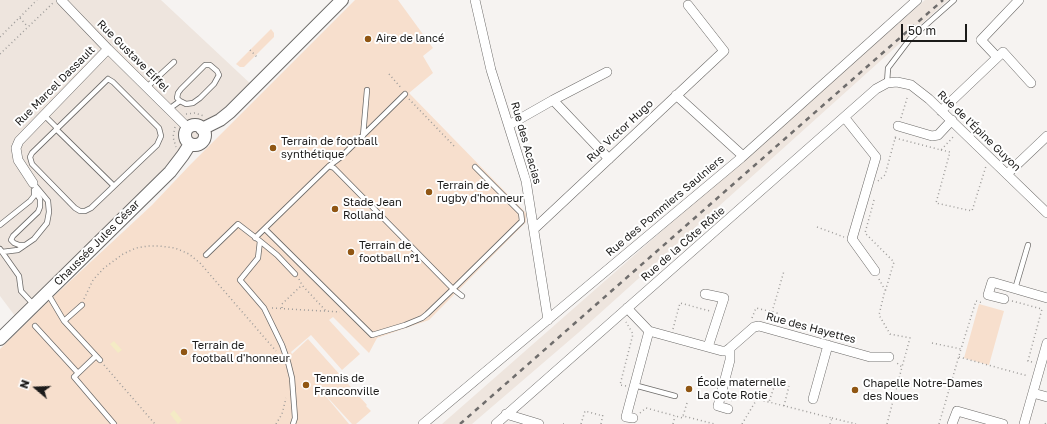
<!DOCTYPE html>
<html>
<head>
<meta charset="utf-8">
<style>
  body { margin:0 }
  #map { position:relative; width:1047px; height:424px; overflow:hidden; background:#f6f3f1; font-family:"Golos Text",sans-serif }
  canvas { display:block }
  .north { position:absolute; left:16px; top:368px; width:40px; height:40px; -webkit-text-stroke:3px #fff; paint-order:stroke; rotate:289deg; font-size:11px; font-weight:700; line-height:16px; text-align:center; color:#1c1b1a }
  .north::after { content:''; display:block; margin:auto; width:14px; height:18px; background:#1c1b1a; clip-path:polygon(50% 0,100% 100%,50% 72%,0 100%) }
  .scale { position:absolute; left:901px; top:24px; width:66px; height:18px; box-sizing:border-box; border:2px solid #1c1b1a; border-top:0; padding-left:5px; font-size:12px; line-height:14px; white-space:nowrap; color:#1c1b1a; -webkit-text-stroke:3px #fff; paint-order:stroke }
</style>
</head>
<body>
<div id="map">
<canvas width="1047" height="424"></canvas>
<div class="north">N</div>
<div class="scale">50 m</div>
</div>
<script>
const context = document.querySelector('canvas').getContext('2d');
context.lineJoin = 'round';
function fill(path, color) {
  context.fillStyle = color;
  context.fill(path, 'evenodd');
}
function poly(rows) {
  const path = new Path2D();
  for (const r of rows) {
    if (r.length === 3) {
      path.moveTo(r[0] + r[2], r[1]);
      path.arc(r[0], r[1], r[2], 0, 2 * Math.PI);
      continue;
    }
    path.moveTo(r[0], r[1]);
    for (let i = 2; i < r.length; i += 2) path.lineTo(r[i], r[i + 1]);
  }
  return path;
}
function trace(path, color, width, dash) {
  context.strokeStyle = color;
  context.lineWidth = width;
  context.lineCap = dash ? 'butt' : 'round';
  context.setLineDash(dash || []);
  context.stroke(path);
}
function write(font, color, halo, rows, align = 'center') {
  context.font = font + ' "Golos Text",sans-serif';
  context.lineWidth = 4;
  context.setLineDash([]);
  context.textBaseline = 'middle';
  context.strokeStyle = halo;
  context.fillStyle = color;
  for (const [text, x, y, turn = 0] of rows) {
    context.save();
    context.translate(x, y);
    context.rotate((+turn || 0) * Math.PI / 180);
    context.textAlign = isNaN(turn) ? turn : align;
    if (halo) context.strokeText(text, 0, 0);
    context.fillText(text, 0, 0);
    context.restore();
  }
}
fill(poly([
  [0,0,161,0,254,87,15,316,0,296],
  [925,0,948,0,578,333,472,424,442,424]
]), '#eee5de');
fill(poly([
  [355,0,398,0,433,48,423,56,433,73,409,93,526,213,526,222,429,320,377,338,369,353,333,317,329,320,360,354,342,370,311,335,291,352,292,354,308,339,367,405,366,406,371,411,356,424,352,424,319,388,349,424,0,424,0,349,53,297,152,205,189,166],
  [271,29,274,33,274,37,244,67,240,67,236,64],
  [979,304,1004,311,989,365,964,358]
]), '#f7dfcd');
fill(poly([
  [114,341,122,350,118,353,110,344],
  [174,410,182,420,178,424,170,414]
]), '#f4ebc5');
const service = poly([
  [108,79,113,82,159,128,161,136,157,145,91,208,85,211,80,211,75,208,32,164,30,157,32,153,108,79],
  [887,83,888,68,910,39,954,0],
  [147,87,174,62],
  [169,109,180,101,186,104,193,103,200,98,214,84,219,75,217,71,210,65,205,65,181,89,178,93,177,98,180,101],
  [44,115,57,128],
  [56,129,114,186],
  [363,136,367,90],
  [0,225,30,201,34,196,34,191],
  [265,229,372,335,405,325,422,318,427,314,453,289,334,168,329,166],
  [255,238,329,166,341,157,405,94],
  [260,241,277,255,295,274],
  [25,245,19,245,14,243,11,240,13,236,38,212,40,207,40,199,34,190],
  [0,249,2,252,18,250,34,239,47,223,49,212,48,201,33,183],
  [2,252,19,276,21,291,34,305],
  [206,255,238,224,260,241,258,258,240,280,264,308,282,345,288,362,292,378,295,418,293,424],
  [1015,289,1028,245],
  [48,294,64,321,100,360],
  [462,296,453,289,522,221,521,213,475,167],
  [64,321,82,305],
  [35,326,78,373],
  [96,356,74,377,114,424],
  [634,385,675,396]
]);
const minor = poly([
  [61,0,108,49,188,128],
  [475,0,491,70,526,181,548,320],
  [997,57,981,40,1019,0],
  [676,95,743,156],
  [553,100,607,72],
  [941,111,1003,52,1031,83],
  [845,118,876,157,852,239,875,271],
  [509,125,553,100,609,159],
  [898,126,932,136,938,135,952,120],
  [1007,174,1047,136],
  [33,183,18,160,16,148,19,141,108,49],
  [534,229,724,51,688,5],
  [705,294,724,298,708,347],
  [1004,299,988,295,992,282,1047,298],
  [627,308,649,331,722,351,726,351,730,348,754,327,759,326,870,357,889,357],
  [1033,393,1047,397],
  [813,399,828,345],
  [728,409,718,406,730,360,730,348],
  [506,414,539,424],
  [633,418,626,417,649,331],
  [423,424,741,158,917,0],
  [496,424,876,89,887,83,897,82,911,85,929,99,1047,213],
  [952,424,957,411,1003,424],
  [1024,424,1047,343]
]);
const tertiary = poly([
  [195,135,10],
  [202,129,220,120,230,112,342,0],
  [0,339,170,172,183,155,190,144]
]);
trace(service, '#6d6b69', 6);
trace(minor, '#6d6b69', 10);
trace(tertiary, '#6d6b69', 14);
trace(poly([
  [20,18,28,27],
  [0,37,37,0],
  [250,50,257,57],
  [0,54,53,3],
  [389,74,402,89],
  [409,99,454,146],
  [186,114,195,113,204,116],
  [901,118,908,95],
  [175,127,173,137,176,147],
  [895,138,941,150,955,135],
  [941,150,950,152,936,203,972,211,986,166],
  [878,181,885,175,896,135],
  [874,200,865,233,894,262,885,292],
  [817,227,844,237],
  [299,279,302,285,326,311],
  [879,279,885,290,879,315,890,334,910,338,902,367],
  [84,299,93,280,104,268,123,254,136,248,148,246,159,246,175,248,189,254,200,263,276,351],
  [1012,301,1042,309,1028,361,1032,362],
  [272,308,340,312],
  [282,308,282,304,302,285],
  [772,312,784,271],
  [752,318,756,308,777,313,775,322],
  [673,329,680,303,710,311],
  [932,343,961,349,976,301,983,303],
  [959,357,1028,376],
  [104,365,155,424],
  [768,382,775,384,769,402],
  [626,386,620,385,633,334,626,322],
  [731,401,733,395,742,397,744,392,748,393,757,399],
  [687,403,683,416,714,424],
  [784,406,789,386],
  [640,413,646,408,683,418,683,416],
  [832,418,856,424],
  [276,424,282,414,286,398],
  [563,424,567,424],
  [581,424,585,411,603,416],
  [601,424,603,414],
  [673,424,675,416],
  [742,424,757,399,832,418,830,424],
  [887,424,902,367,897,363],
  [939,424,961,349],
  [1045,424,1047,422]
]), '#9d9b99', 1.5, [1, 3]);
trace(service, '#fff', 4.5);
trace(minor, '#fff', 9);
trace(tertiary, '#fff', 12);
trace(poly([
  [460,424,943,0]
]), '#6f6d6c', 2.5, [5, 5]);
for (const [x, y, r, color] of [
  [368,39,4,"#905613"],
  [273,148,4,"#905613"],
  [429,192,4,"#905613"],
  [335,209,4,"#905613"],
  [351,252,4,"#905613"],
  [184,352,4,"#905613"],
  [306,385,4,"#905613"],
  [689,389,4,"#905613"],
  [855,390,4,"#905613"]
]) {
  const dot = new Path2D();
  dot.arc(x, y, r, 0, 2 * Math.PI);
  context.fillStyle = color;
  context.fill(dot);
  trace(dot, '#fff', 1.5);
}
write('11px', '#1c1b1a', '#fff', [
  ["Aire de lancé",376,39],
  ["Terrain de football",281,142],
  ["synthétique",281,155],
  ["Terrain de",437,186],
  ["rugby d'honneur",437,199],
  ["Stade Jean",343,203],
  ["Rolland",343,216],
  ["Terrain de",359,246],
  ["football n°1",359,259],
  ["Terrain de",192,346],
  ["football d'honneur",192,359],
  ["Tennis de",314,379],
  ["Franconville",314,392],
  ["École maternelle",697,383],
  ["La Cote Rotie",697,396],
  ["Chapelle Notre-Dames",863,384],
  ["des Noues",863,397]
], 'left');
write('11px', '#1c1b1a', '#fff', [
  ["Rue Gustave Eiffel",133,56,45],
  ["Rue Marcel Dassault",55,86,-45],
  ["Rue Victor Hugo",620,131,-43],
  ["Rue de l'Épine Guyon",979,131,44],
  ["Rue des Acacias",526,143,74],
  ["Rue des Pommiers Saulniers",665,206,-40],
  ["Chaussée Jules César",97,243,-45],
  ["Rue de la Côte Rôtie",683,244,-41],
  ["Rue des Hayettes",811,328,15]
]);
</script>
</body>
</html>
